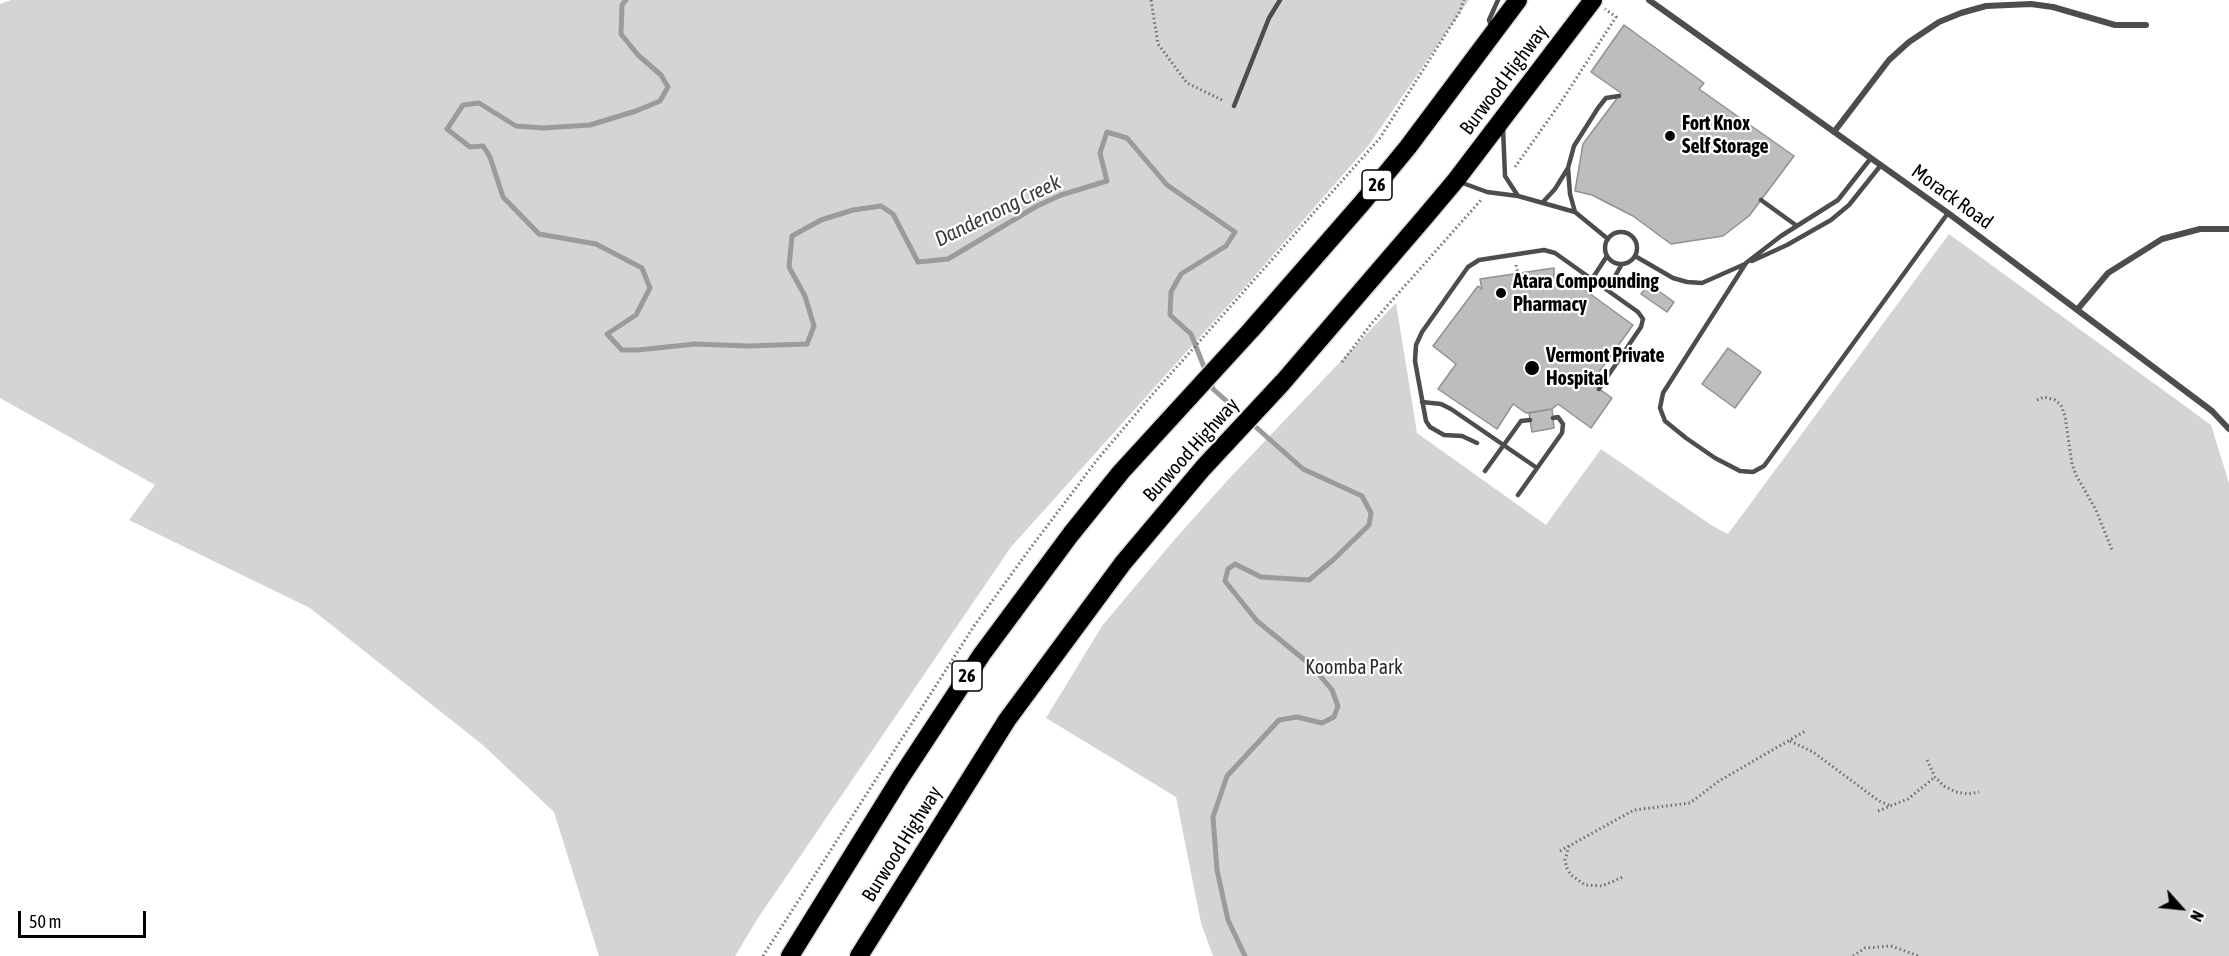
<!DOCTYPE html>
<html>
<head>
<meta charset="utf-8">
<style>
  body { margin:0 }
  #map { position:relative; width:2229px; height:956px; overflow:hidden; background:#fff; font-family:"Asap Condensed",sans-serif }
  canvas { display:block }
  .north { position:absolute; left:2151px; top:878px; width:60px; height:60px; -webkit-text-stroke:4px #fff; paint-order:stroke; rotate:117deg; font-size:16px; font-weight:700; line-height:24px; text-align:center; color:#000 }
  .north::after { content:''; display:block; margin:auto; width:21px; height:27px; background:#000; clip-path:polygon(50% 0,100% 100%,50% 72%,0 100%) }
  .scale { position:absolute; left:18px; top:911px; width:128px; height:27px; box-sizing:border-box; border:3px solid #000; border-top:0; padding-left:8px; font-size:18px; line-height:21px; white-space:nowrap; color:#000; -webkit-text-stroke:4px #fff; paint-order:stroke }
</style>
</head>
<body>
<div id="map">
<canvas width="2229" height="956"></canvas>
<div class="north">N</div>
<div class="scale">50 m</div>
</div>
<script>
const context = document.querySelector('canvas').getContext('2d');
context.lineJoin = 'round';
function fill(path, color) {
  context.fillStyle = color;
  context.fill(path, 'evenodd');
}
function poly(rows) {
  const path = new Path2D();
  for (const r of rows) {
    if (r.length === 3) {
      path.moveTo(r[0] + r[2], r[1]);
      path.arc(r[0], r[1], r[2], 0, 2 * Math.PI);
      continue;
    }
    path.moveTo(r[0], r[1]);
    for (let i = 2; i < r.length; i += 2) path.lineTo(r[i], r[i + 1]);
  }
  return path;
}
function trace(path, color, width, dash) {
  context.strokeStyle = color;
  context.lineWidth = width;
  context.lineCap = dash ? 'butt' : 'round';
  context.setLineDash(dash || []);
  context.stroke(path);
}
function write(font, color, halo, rows, align = 'center') {
  context.font = font + ' "Asap Condensed",sans-serif';
  context.lineWidth = 4.5;
  context.setLineDash([]);
  context.textBaseline = 'middle';
  context.strokeStyle = halo;
  context.fillStyle = color;
  for (const [text, x, y, turn = 0] of rows) {
    context.save();
    context.translate(x, y);
    context.rotate((+turn || 0) * Math.PI / 180);
    context.textAlign = isNaN(turn) ? turn : align;
    if (halo) context.strokeText(text, 0, 0);
    context.fillText(text, 0, 0);
    context.restore();
  }
}
fill(poly([
  [11,0,1469,0,1368,146,1252,279,1011,547,758,918,735,956,599,956,554,812,484,746,310,608,129,520,155,485,0,398,0,4],
  [1949,234,2211,425,2229,483,2229,956,1213,956,1201,923,1176,797,1046,718,1102,626,1175,539,1226,482,1396,303,1417,433,1546,525,1601,449,1711,525,1728,534]
]), '#d4d4d4');
trace(poly([
  [626,0,622,5,621,34,638,55,661,75,668,87,660,101,636,111,590,125,543,128,516,126,479,103,463,105,447,129,470,147,483,146,490,157,503,197,539,234,596,244,642,268,650,288,636,315,607,334,622,350,638,350,695,344,749,346,807,344,814,326,805,296,789,267,792,236,821,220,853,210,881,206,893,214,918,262,948,259,1037,206,1061,195,1107,181,1100,153,1107,132,1127,138,1167,185,1235,232,1226,246,1181,274,1171,292,1170,315,1191,334,1206,372],
  [1210,381,1213,389,1303,469,1362,496,1371,513,1369,525,1333,560,1309,580,1261,577,1235,564,1228,569,1225,581,1257,621,1312,666,1332,690,1338,706,1334,717,1322,723,1297,717,1279,720,1227,776,1213,817,1217,870,1228,920,1245,956]
]), '#9b9b9b', 5);
const building = poly([
  [1624,25,1704,83,1699,89,1794,156,1749,216,1723,236,1671,244,1633,216,1592,195,1575,191,1583,144,1621,93,1591,72,1624,25],
  [1554,268,1554,279,1560,272,1633,325,1591,383,1612,398,1591,428,1558,404,1552,409,1526,413,1513,404,1497,429,1438,389,1456,364,1433,346,1478,286,1482,289,1480,279,1554,268],
  [1649,284,1674,302,1667,312,1641,294,1649,284],
  [1728,348,1761,372,1735,408,1702,384,1728,348],
  [1552,409,1554,428,1532,432,1529,413,1552,409]
]);
fill(building, '#bdbdbd');
trace(building, '#919191', 1.5);
const highway = poly([
  [790,956,901,777,982,654,1071,534,1121,472,1251,330,1362,203,1408,147,1518,0],
  [859,956,1007,720,1123,563,1203,468,1283,382,1424,218,1456,180,1593,0]
]);
trace(highway, '#dbdbdb', 21);
trace(poly([
  [1151,0,1158,44,1187,83,1224,101],
  [1515,167,1561,102,1616,17,1605,9],
  [1516,265,1518,274],
  [1342,362,1372,323,1481,200],
  [2037,400,2044,397,2055,400,2061,405,2065,416,2072,464,2076,475,2096,510,2112,550],
  [1790,741,1813,752,1879,801,1891,806],
  [1927,760,1935,777,1944,786,1956,792,1968,794,1979,792],
  [1878,811,1908,799,1935,777],
  [1569,846,1565,860,1567,868,1571,875,1585,885,1602,886,1623,877],
  [1560,851,1634,810,1690,803,1719,781,1807,730],
  [763,956,974,626,1029,550,1097,460,1151,396,1380,138,1459,13,1464,0],
  [1853,956,1865,948,1891,946,1919,956]
]), '#6f6f6f', 3, [1.5, 3]);
trace(poly([
  [1492,27,1489,20,1498,0],
  [1234,106,1269,18,1280,0],
  [1503,128,1505,176,1518,196],
  [1871,158,1838,200,1781,236,1746,263,1663,393,1660,408,1665,421,1686,438,1715,458,1740,471,1753,472,1764,466,1948,213],
  [1568,168,1570,194,1575,212],
  [1460,182,1487,192,1518,196,1575,212,1608,239],
  [1761,200,1797,226],
  [1543,202,1555,189,1568,168,1574,146,1598,108,1606,98,1619,96],
  [1621,248,16],
  [1635,256,1673,278,1687,282,1702,283,1745,264],
  [1752,261,1787,245,1831,220,1849,205,1881,165],
  [1592,279,1607,256],
  [1607,290,1622,264],
  [1594,378,1602,383],
  [1422,402,1441,404,1451,409,1537,468],
  [1477,443,1462,436,1444,435,1430,427,1426,421,1415,361,1416,345,1422,332,1468,267,1479,260,1544,250,1555,253,1638,312,1643,319,1641,327,1599,389],
  [1485,471,1521,421,1530,420],
  [1518,495,1562,433,1563,424,1558,417,1553,418]
]), '#4d4d4d', 4.5);
trace(poly([
  [1649,0,1948,213,2212,411,2229,429],
  [1834,132,1889,60,1909,42,1939,22,1961,13,1986,6,2031,4,2053,7,2115,25,2146,25],
  [2077,310,2108,273,2162,239,2200,229,2229,229]
]), '#4d4d4d', 6);
trace(highway, '#000', 18);
for (const [x, y, r, color] of [
  [1670,136,6,"#000"],
  [1501,293,6,"#000"],
  [1532,368,8,"#000"]
]) {
  const dot = new Path2D();
  dot.arc(x, y, r, 0, 2 * Math.PI);
  context.fillStyle = color;
  context.fill(dot);
  trace(dot, '#fff', 2);
}
for (const [x, y, w] of [
  [1377,185,30],
  [967,676,30]
]) {
  const box = new Path2D();
  box.roundRect(x - w / 2, y - 15, w, 30, 4.5);
  context.fillStyle = '#fff';
  context.fill(box);
  trace(box, '#000', 1.5);
}
write('bold 18px', '#000', null, [
  ["26",1377,185],
  ["26",967,676]
]);
write('20px', '#000', '#fff', [
  ["Burwood Highway",1504,80,-53],
  ["Morack Road",1952,197,36],
  ["Burwood Highway",1191,450,-48],
  ["Burwood Highway",902,844,-58]
]);
write('bold 20px', '#000', '#fff', [
  ["Fort Knox",1682,124],
  ["Self Storage",1682,147],
  ["Atara Compounding",1513,282],
  ["Pharmacy",1513,305],
  ["Vermont Private",1546,356],
  ["Hospital",1546,379]
], 'left');
write('20px', '#2b2b2b', '#fff', [
  ["Koomba Park",1354,668]
]);
write('italic 21px', '#3c3c3c', '#fff', [
  ["Dandenong Creek",998,211,-26]
]);
</script>
</body>
</html>
